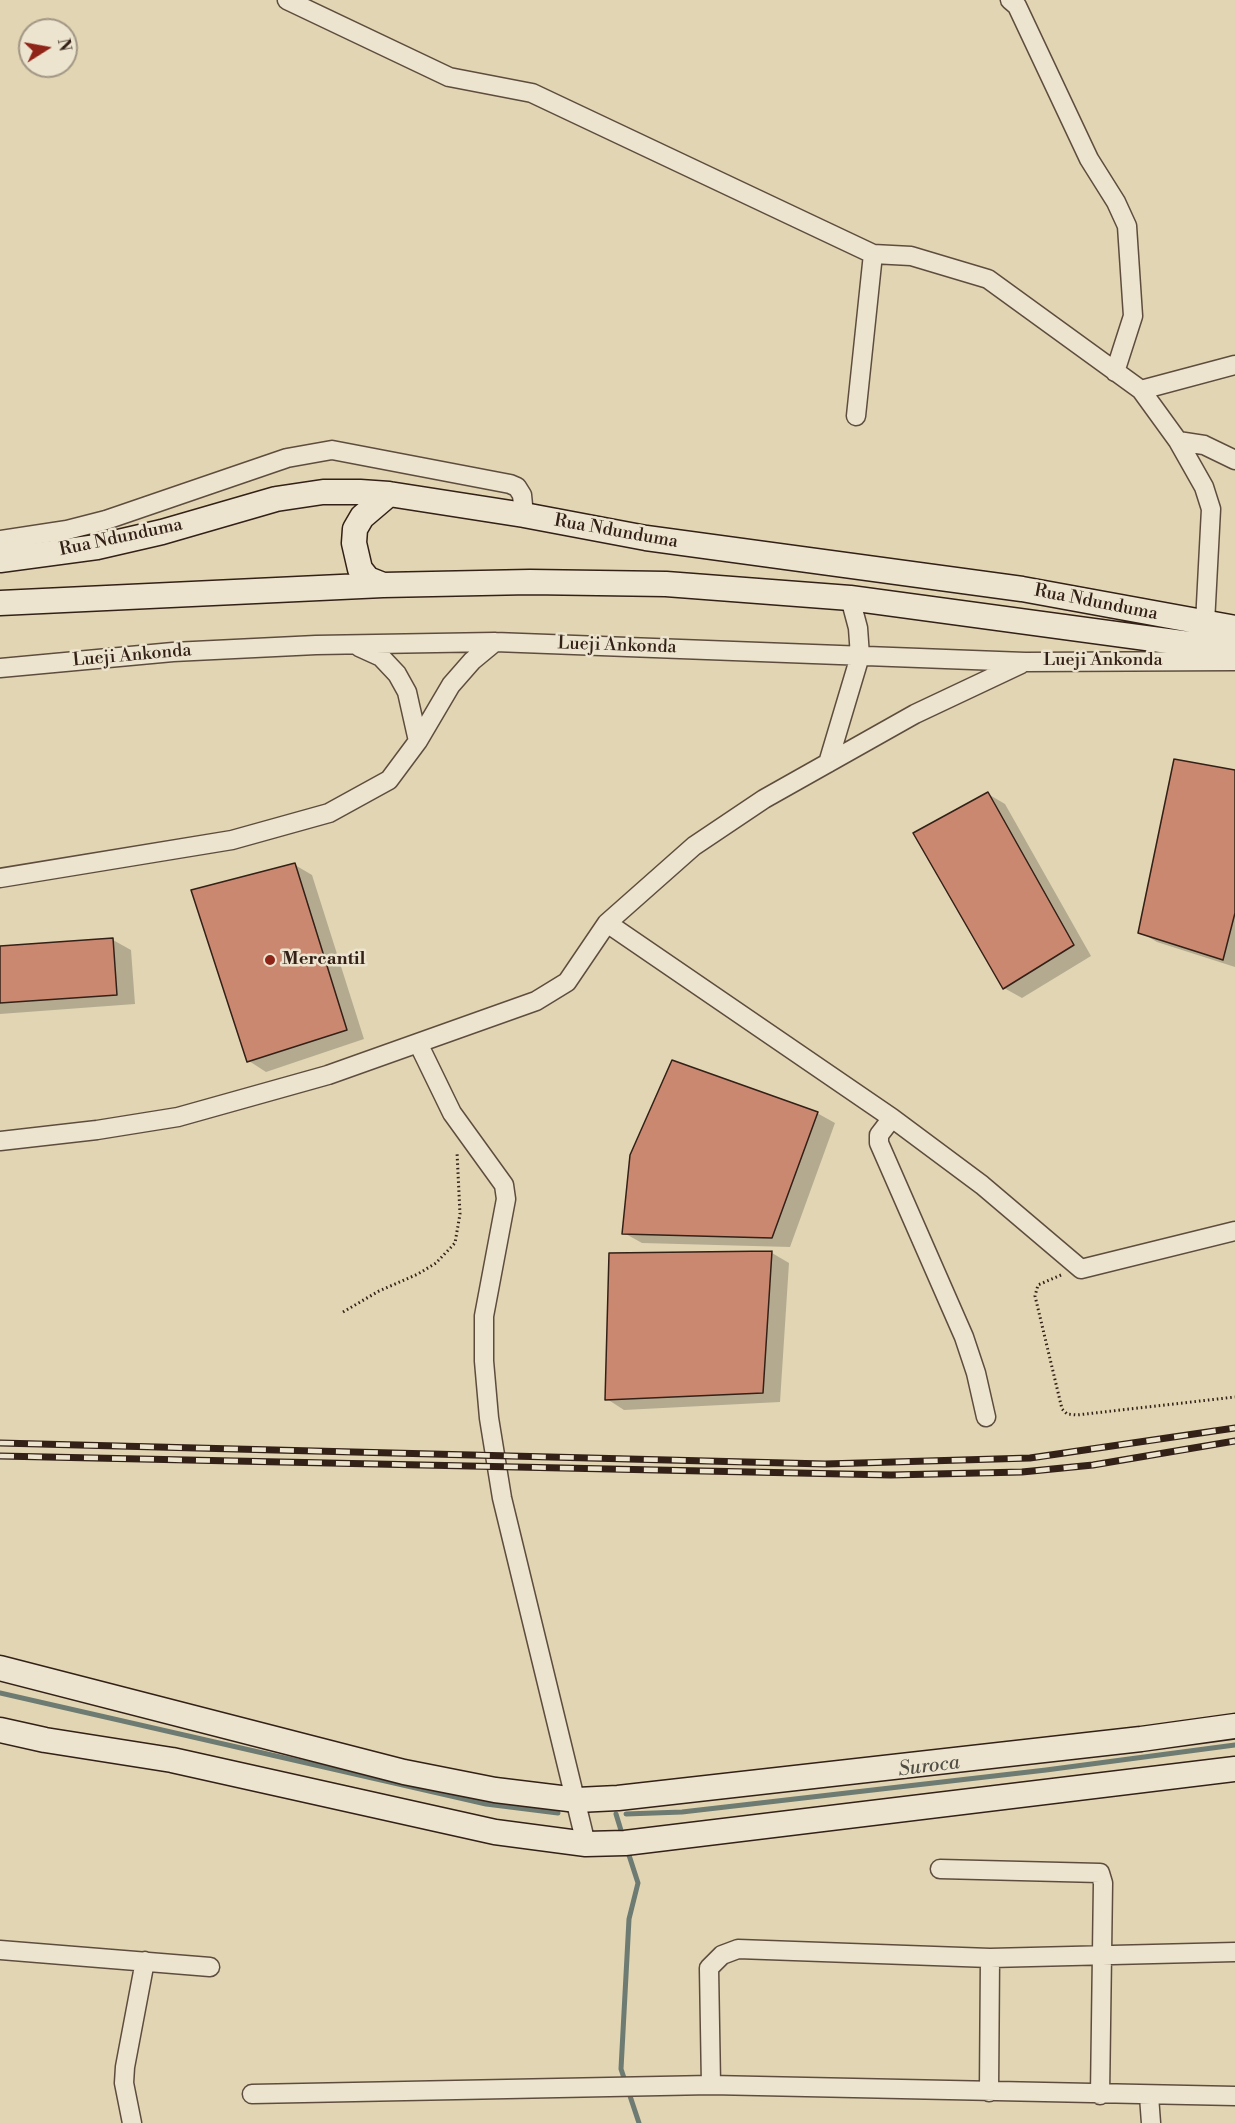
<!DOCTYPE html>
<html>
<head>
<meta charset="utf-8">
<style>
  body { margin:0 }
  #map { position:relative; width:1235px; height:2123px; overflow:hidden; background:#e1d5b3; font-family:"Libre Bodoni",serif }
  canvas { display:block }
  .north { position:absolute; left:18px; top:18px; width:60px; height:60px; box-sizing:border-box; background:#ece4ce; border:2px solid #a29685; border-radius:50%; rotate:79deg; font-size:16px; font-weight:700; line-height:24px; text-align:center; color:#332017 }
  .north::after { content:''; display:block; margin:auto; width:21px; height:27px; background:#8f2418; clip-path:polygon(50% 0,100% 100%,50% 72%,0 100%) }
</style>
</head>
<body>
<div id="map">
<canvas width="1235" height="2123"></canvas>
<div class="north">N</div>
</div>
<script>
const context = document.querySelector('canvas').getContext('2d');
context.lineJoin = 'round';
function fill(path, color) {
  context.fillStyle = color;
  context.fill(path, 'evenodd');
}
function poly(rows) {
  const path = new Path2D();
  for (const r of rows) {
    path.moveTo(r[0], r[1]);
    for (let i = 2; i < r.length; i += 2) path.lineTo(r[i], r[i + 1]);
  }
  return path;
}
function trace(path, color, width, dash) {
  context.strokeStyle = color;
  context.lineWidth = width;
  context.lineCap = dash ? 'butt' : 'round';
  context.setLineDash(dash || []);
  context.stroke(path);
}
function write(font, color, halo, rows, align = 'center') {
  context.font = font + ' "Libre Bodoni",serif';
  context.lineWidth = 5;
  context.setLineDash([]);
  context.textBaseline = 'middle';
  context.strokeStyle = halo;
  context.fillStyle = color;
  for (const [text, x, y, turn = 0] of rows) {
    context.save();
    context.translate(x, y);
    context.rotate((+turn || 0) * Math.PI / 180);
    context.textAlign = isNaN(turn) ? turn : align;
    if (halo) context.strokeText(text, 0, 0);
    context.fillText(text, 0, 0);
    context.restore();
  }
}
fill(poly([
  [1235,772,1235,967,1157,942,1140,932],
  [988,794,1005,804,1091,956,1022,998,1004,988],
  [295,865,312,875,364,1039,266,1072,249,1061],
  [113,940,131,950,135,1004,0,1014,0,948],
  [817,1113,835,1123,790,1247,642,1243,624,1233],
  [772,1253,789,1263,780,1402,624,1410,607,1399]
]), '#0003');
trace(poly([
  [0,1693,486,1804,558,1813],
  [616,1814,623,1837],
  [626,1814,682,1812,1046,1770,1235,1745],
  [627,1849,638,1883,629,1919,621,2069,639,2123]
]), '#6d7b72', 5);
const building = poly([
  [1174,759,1235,770,1235,913,1223,960,1138,933,1174,759],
  [988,792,1074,945,1003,989,913,833,988,792],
  [295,863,347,1030,247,1062,191,890,295,863],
  [113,938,117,995,0,1003,0,946,113,938],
  [672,1060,818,1112,772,1238,622,1234,630,1155,672,1060],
  [772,1251,763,1393,605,1400,609,1253,772,1251]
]);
fill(building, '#cb8871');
trace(building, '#332017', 1.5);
const street = poly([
  [287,0,449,77,532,93,873,254,911,256,988,279,1141,390,1178,441,1204,487,1211,509,1205,623],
  [1010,0,1017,6,1089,159,1116,202,1127,226,1133,316,1115,372],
  [1141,390,1235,365],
  [856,416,873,254],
  [1178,441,1204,445,1235,460],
  [0,540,67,530,106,520,287,458,332,450,510,484,517,487,522,495,524,515],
  [359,647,381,657,397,674,407,692,418,741],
  [0,668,173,652,316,645,495,642,1025,662,1235,661],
  [828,763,860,656,858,628,850,598],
  [0,878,232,840,329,813,389,780,418,741,451,685,472,661,495,642],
  [607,923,892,1118,982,1185,1081,1269,1235,1231],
  [418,1043,452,1113,504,1185,506,1199,484,1316,484,1361,489,1418,502,1498,586,1844],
  [892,1118,879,1135,879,1143,964,1337,976,1373,986,1417],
  [0,1141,97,1130,178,1117,328,1075,536,1001,567,982,607,923,694,846,764,799,915,714,1021,664],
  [940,1869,1100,1873,1103,1883,1100,2095],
  [0,1950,210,1967],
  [711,2085,709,1968,722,1955,738,1949,990,1958,1235,1952],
  [989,2092,990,1958],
  [252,2094,711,2085,1235,2096],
  [1149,2096,1151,2123],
  [132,2123,124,2083,125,2067,145,1961]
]);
const secondary = poly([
  [0,560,97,547,162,532,276,499,323,492,360,492,389,494,524,515,646,538,1022,589,1235,628],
  [383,585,368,579,360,569,354,543,355,529,362,517,389,494],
  [0,603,383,585,530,582,666,584,850,598,1235,650],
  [0,1668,404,1772,495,1790,577,1800,618,1798,1141,1739,1235,1726],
  [0,1730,45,1740,172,1760,495,1832,586,1844,625,1843,1235,1769]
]);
trace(street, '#5e4d3e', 21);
trace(secondary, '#332017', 27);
trace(poly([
  [1061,1275,1038,1285,1035,1296,1062,1409,1067,1414,1077,1415,1235,1397],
  [343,1312,379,1291,418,1274,436,1263,455,1243,460,1214,457,1152]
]), '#332017', 3, [1.5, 3]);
trace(street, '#ece4ce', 18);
trace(secondary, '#ece4ce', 24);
const rail = poly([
  [0,1443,825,1464,1030,1458,1235,1428],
  [0,1456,891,1475,1022,1472,1093,1465,1235,1441]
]);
trace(rail, '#332017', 7);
trace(rail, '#ece4ce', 4.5, [14]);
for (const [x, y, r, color] of [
  [270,960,6,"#8f2418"]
]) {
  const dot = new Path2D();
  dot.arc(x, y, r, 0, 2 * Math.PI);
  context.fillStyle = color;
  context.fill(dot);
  trace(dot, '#ece4ce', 2);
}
write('18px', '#332017', '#ece4ce', [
  ["Rua Ndunduma",616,532,10],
  ["Rua Ndunduma",121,538,-12],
  ["Rua Ndunduma",1096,603,11],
  ["Lueji Ankonda",617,646,2],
  ["Lueji Ankonda",132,656,-5],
  ["Lueji Ankonda",1103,661]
]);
write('bold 18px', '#332017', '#ece4ce', [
  ["Mercantil",282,960]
], 'left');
write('italic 20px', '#504e45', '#ece4ce', [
  ["Suroca",929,1767,-7]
]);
</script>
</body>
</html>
